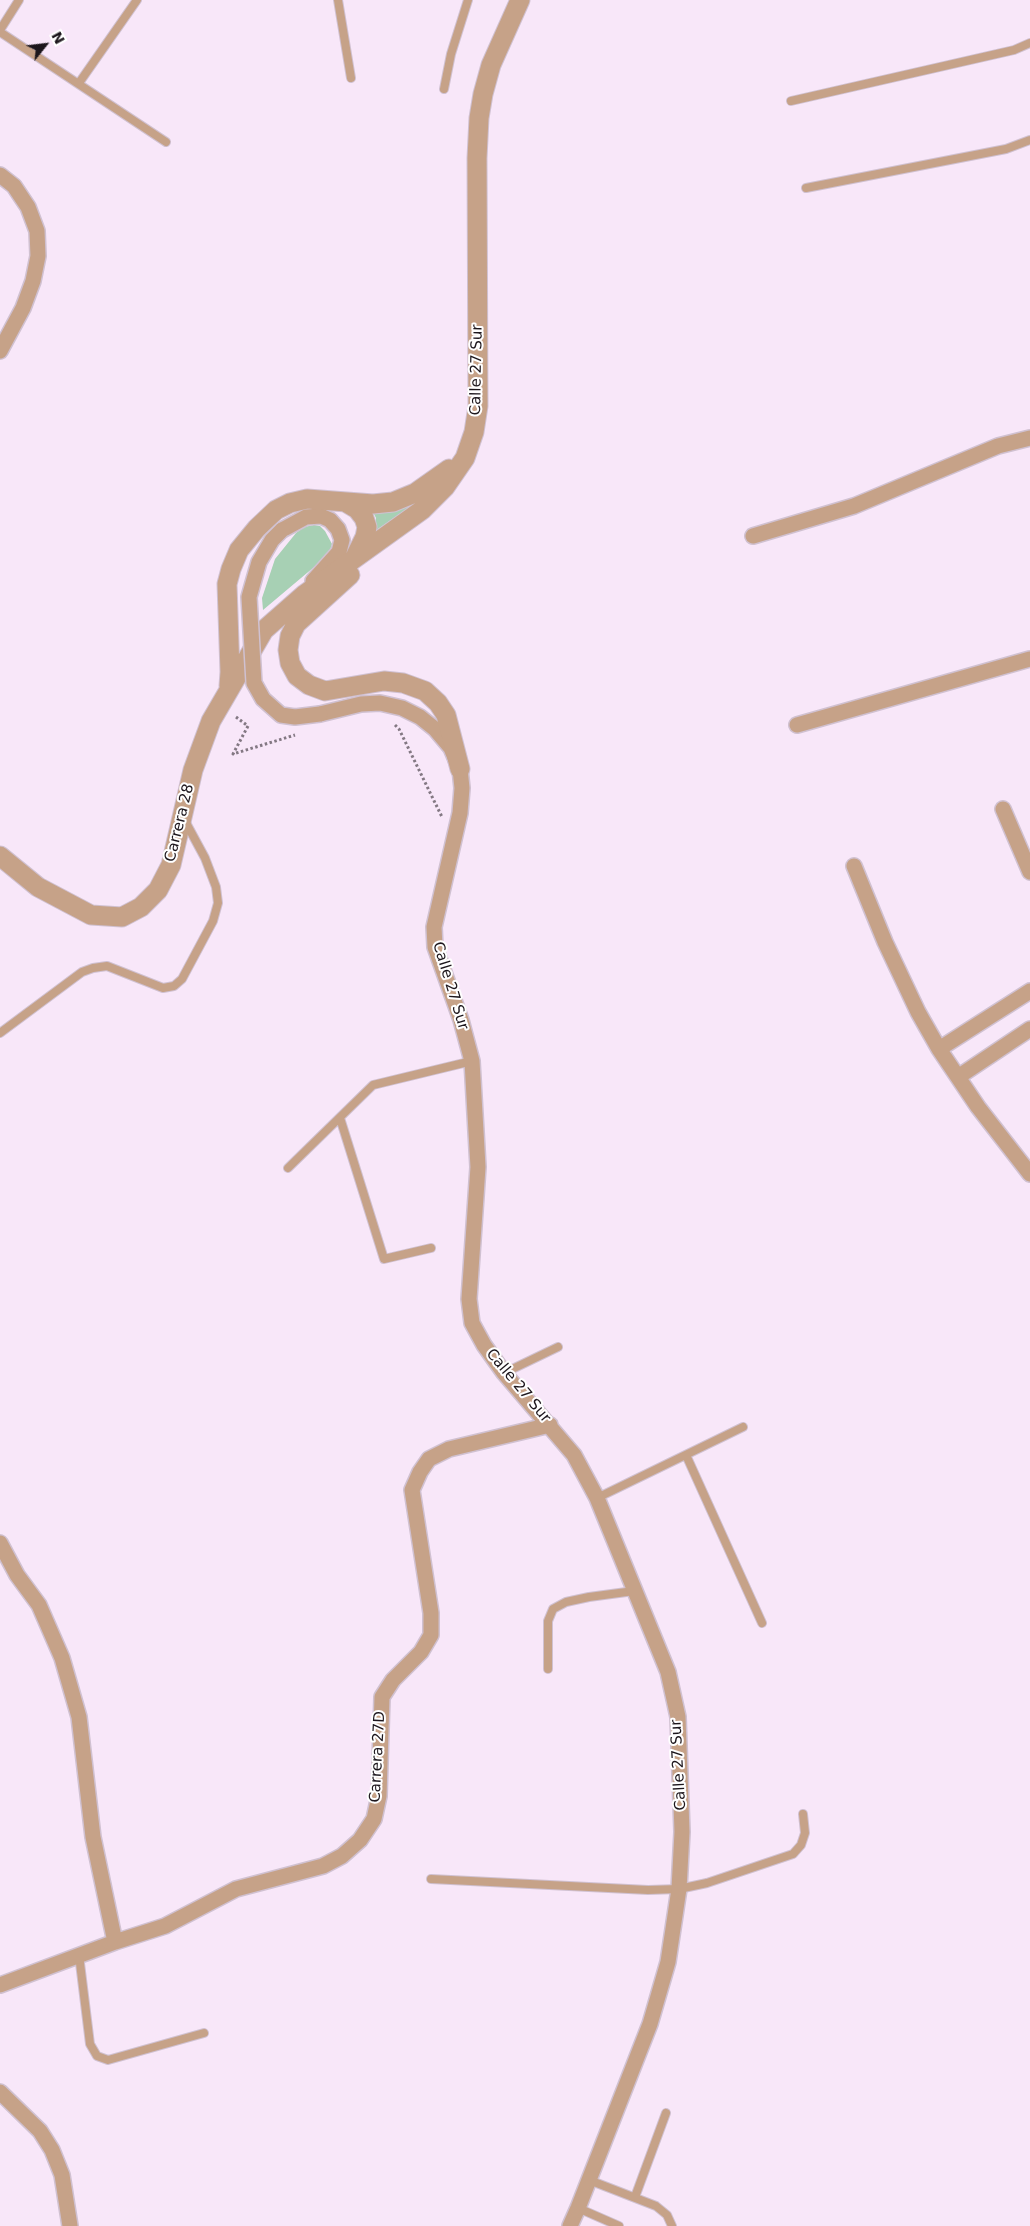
<!DOCTYPE html>
<html>
<head>
<meta charset="utf-8">
<style>
  body { margin:0 }
  #map { position:relative; width:1030px; height:2226px; overflow:hidden; background:#f8e7f9; font-family:"DejaVu Sans",sans-serif }
  canvas { display:block }
  .north { position:absolute; left:20px; top:20px; width:50px; height:50px; -webkit-text-stroke:4px #fff; paint-order:stroke; rotate:61deg; font-size:14px; font-weight:700; line-height:20px; text-align:center; color:#1c161c }
  .north::after { content:''; display:block; margin:auto; width:18px; height:22px; background:#1c161c; clip-path:polygon(50% 0,100% 100%,50% 72%,0 100%) }
</style>
</head>
<body>
<div id="map">
<canvas width="1030" height="2226"></canvas>
<div class="north">N</div>
</div>
<script>
const context = document.querySelector('canvas').getContext('2d');
context.lineJoin = 'round';
function fill(path, color) {
  context.fillStyle = color;
  context.fill(path, 'evenodd');
}
function poly(rows) {
  const path = new Path2D();
  for (const r of rows) {
    path.moveTo(r[0], r[1]);
    for (let i = 2; i < r.length; i += 2) path.lineTo(r[i], r[i + 1]);
  }
  return path;
}
function trace(path, color, width, dash) {
  context.strokeStyle = color;
  context.lineWidth = width;
  context.lineCap = dash ? 'butt' : 'round';
  context.setLineDash(dash || []);
  context.stroke(path);
}
function write(font, color, halo, rows, align = 'center') {
  context.font = font + ' "DejaVu Sans",sans-serif';
  context.lineWidth = 4;
  context.setLineDash([]);
  context.textBaseline = 'middle';
  context.strokeStyle = halo;
  context.fillStyle = color;
  for (const [text, x, y, turn = 0] of rows) {
    context.save();
    context.translate(x, y);
    context.rotate((+turn || 0) * Math.PI / 180);
    context.textAlign = isNaN(turn) ? turn : align;
    if (halo) context.strokeText(text, 0, 0);
    context.fillText(text, 0, 0);
    context.restore();
  }
}
fill(poly([
  [413,505,375,531,376,518,372,510],
  [314,525,320,526,325,531,332,544,330,550,326,557,263,610,262,598,275,559,296,533,304,527]
]), '#a7d0b4');
const service = poly([
  [338,0,351,78],
  [0,30,19,0],
  [0,32,166,142],
  [79,83,137,0],
  [444,89,451,54,468,0],
  [791,101,1014,50,1030,43],
  [806,188,1006,149,1030,140],
  [0,1033,82,972,93,968,107,966,163,988,174,986,182,979,213,921,218,903,216,887,205,858,185,821],
  [340,1118,384,1259,431,1248],
  [288,1168,373,1085,472,1061],
  [504,1373,558,1347],
  [686,1455,762,1623],
  [597,1498,743,1427],
  [548,1669,548,1621,553,1609,566,1602,589,1597,634,1591],
  [431,1879,648,1890,679,1889,707,1883,793,1854,801,1845,805,1833,803,1814],
  [79,1955,90,2044,97,2056,108,2060,204,2033],
  [589,2180,656,2206,667,2215,672,2226],
  [635,2197,666,2113],
  [578,2208,619,2226]
]);
const minor = poly([
  [0,175,14,186,28,207,37,231,38,256,33,281,23,308,0,351],
  [282,530,306,517,321,516,330,520,338,529,342,540,339,552,313,581],
  [753,536,854,506,998,446,1030,438],
  [320,714,361,704,380,703,402,708,420,717,435,729,451,748,460,769,462,788,460,813,434,927,435,947,461,1020,472,1061,478,1167,469,1299,472,1323,484,1345,504,1373,574,1455,597,1498,668,1672,678,1717,682,1832,679,1889,668,1962,650,2024,578,2208,570,2226],
  [797,725,1030,659],
  [1003,809,1030,872],
  [854,866,885,942,918,1012,939,1049,978,1107,1030,1174],
  [939,1049,1030,991],
  [958,1077,1030,1029],
  [0,1543,17,1575,39,1605,62,1658,79,1717,93,1837,115,1942],
  [0,1985,115,1942,165,1926,236,1889,323,1866,342,1856,360,1840,374,1819,379,1796,382,1697,393,1680,421,1652,431,1635,431,1613,412,1490,420,1472,429,1459,449,1449,550,1425],
  [0,2092,40,2131,52,2150,62,2175,70,2226]
]);
const tertiary = poly([
  [347,503,357,509,364,518,367,527,365,537,356,555],
  [350,575,296,624,290,636,288,650,290,663,297,676,309,685,325,691,384,681,403,683,425,691,438,703,446,715,460,769],
  [229,686,230,672,227,584,231,569,239,550,257,528,276,510,290,503,307,499,373,504,393,502,415,493,449,469],
  [0,856,38,887,91,915,122,917,141,907,158,890,171,865,193,770,211,721,264,630,305,594,422,510,445,487,465,458,474,432,478,406,477,158,479,118,483,94,491,65,520,0]
]);
trace(service, '#d0c1d1', 10);
trace(minor, '#d0c1d1', 18);
trace(tertiary, '#d0c1d1', 21);
trace(poly([
  [236,717,248,726,233,754,295,735],
  [395,725,399,729,442,817]
]), '#837883', 3, [2.5, 2.5]);
trace(service, '#c6a288', 8);
trace(minor, '#c6a288', 15);
trace(tertiary, '#c6a288', 19);
const minorBridge = poly([
  [282,530,272,540,259,562,249,597,254,683,263,699,281,715,295,717,320,714]
]);
trace(minorBridge, '#d0c1d1', 18, []);
trace(minorBridge, '#c6a288', 15);
write('15px', '#1c161c', '#fff', [
  ["Calle 27 Sur",477,370,-89],
  ["Carrera 28",180,823,-76],
  ["Calle 27 Sur",450,986,73],
  ["Calle 27 Sur",518,1386,50],
  ["Carrera 27D",378,1757,-87],
  ["Calle 27 Sur",679,1765,-93]
]);
</script>
</body>
</html>
